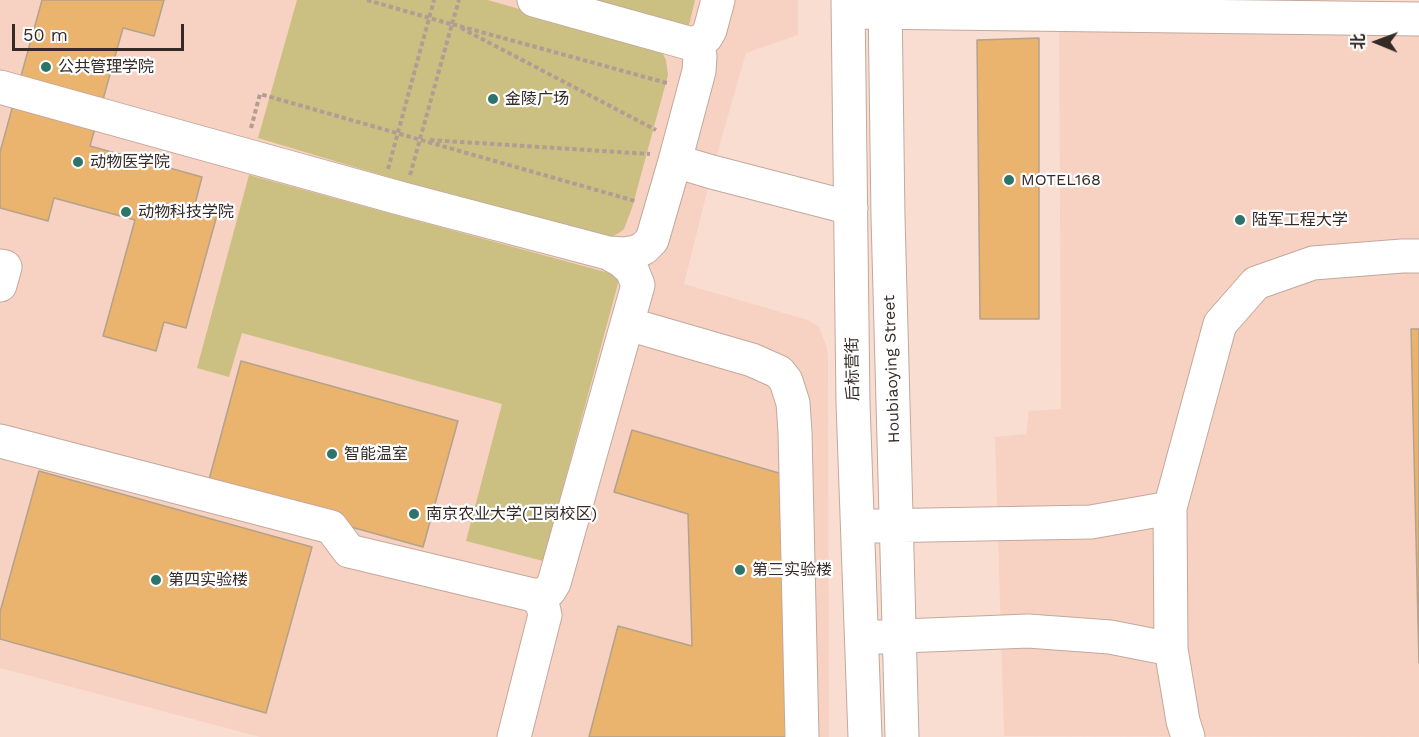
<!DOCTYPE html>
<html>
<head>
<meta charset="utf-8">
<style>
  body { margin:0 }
  #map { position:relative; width:1419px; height:737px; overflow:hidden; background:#faddd1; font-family:"Work Sans","Noto Sans SC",sans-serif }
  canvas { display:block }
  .north { position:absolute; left:1347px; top:12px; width:60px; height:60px; -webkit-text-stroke:4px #fff; paint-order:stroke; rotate:271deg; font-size:16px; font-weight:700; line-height:24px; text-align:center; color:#352a26 }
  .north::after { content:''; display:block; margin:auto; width:21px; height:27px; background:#352a26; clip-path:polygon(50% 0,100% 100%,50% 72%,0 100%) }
  .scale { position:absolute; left:12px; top:24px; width:172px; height:27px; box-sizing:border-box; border:3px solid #352a26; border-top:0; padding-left:8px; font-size:18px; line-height:21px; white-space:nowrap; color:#352a26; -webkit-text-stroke:4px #fff; paint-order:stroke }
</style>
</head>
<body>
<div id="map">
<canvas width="1419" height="737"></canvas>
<div class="north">北</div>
<div class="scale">50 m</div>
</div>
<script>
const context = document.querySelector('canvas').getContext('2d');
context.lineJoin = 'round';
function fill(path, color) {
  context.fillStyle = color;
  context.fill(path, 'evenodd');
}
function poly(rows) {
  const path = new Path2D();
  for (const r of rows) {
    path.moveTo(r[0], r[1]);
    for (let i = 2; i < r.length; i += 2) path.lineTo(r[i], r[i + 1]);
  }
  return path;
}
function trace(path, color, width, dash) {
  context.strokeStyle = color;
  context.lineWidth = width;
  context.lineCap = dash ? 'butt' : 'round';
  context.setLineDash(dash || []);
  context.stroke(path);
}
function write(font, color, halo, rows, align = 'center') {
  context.font = font + ' "Work Sans","Noto Sans SC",sans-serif';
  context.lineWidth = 4.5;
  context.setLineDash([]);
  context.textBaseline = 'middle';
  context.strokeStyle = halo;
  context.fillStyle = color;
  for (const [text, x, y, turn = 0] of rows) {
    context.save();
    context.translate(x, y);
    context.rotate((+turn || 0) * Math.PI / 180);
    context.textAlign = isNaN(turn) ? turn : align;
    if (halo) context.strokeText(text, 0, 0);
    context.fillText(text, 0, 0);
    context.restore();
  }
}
fill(poly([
  [0,0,798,0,798,35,746,53,712,172,684,284,808,320,819,327,827,348,828,360,829,737,260,737,0,668],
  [1059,28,1419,31,1419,737,1004,736,995,437,1026,434,1029,411,1061,409]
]), '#f7d2c2');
fill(poly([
  [297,0,488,0,658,49,663,54,666,60,668,75,632,208,624,229,619,233,607,239,598,240,258,138],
  [580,0,695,0,688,29],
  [249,175,620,276,543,561,466,541,502,404,242,333,229,377,197,368]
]), '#cbc081');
const building = poly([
  [42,0,164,0,154,36,123,28,90,146,202,177,194,208,217,215,186,328,164,322,156,351,103,336,135,220,54,198,48,221,0,208,0,152,42,0],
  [1039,38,1039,319,980,319,977,40,1039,38],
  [1411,329,1419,329,1419,663,1411,329],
  [241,361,458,421,423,547,207,487,241,361],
  [632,430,789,476,795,737,589,737,618,626,692,646,688,514,614,492,632,430],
  [39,471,312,547,266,713,0,639,0,612,39,471]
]);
fill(building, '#eab36e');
trace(building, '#b4a28c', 1.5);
const minor = poly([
  [848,0,853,403,865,737],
  [885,0,888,217,902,737],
  [865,12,1419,19],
  [692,44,700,41,706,37,710,30,718,0],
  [0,87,403,199,608,253,624,254,636,252,644,248,652,240,675,161,699,71,700,56,698,50,692,44,534,0],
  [675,161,712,172,851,208],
  [0,266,5,267,0,285],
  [628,324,752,360,779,372,786,381,793,403,795,432,802,737],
  [0,441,331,527,349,551,533,595,542,595,549,591,554,583,638,285,632,270,622,261,608,253],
  [1170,508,1171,649],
  [874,526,1091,522,1170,508,1220,324,1256,283,1313,263,1402,256,1419,256],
  [878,637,1028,631,1110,637,1171,649,1183,721,1188,737],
  [514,737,545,615,542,603,533,595]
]);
trace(minor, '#c3a89c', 35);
trace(poly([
  [367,0,454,25],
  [452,24,459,0],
  [461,28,656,130],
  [251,128,260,94,635,201],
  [430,140,650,154],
  [388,169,434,0],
  [410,175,452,24,667,83]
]), '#b39c93', 4, [4.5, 3]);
trace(minor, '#fff', 33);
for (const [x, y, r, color] of [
  [46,67,6,"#2d746b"],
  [493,99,6,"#2d746b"],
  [78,162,6,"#2d746b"],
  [1009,180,6,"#2d746b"],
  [126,212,6,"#2d746b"],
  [1240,220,6,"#2d746b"],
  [332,454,6,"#2d746b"],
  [414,514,6,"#2d746b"],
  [740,570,6,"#2d746b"],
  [156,580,6,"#2d746b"]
]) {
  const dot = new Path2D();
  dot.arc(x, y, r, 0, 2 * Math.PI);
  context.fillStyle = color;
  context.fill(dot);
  trace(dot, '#fff', 2);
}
write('16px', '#352a26', '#fff', [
  ["公共管理学院",58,67],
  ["金陵广场",505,99],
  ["动物医学院",90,162],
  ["MOTEL168",1021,180],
  ["动物科技学院",138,212],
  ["陆军工程大学",1252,220],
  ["智能温室",344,454],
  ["南京农业大学(卫岗校区)",426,514],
  ["第三实验楼",752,570],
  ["第四实验楼",168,580]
], 'left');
write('16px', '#352a26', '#fff', [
  ["后标营街",853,369,-91],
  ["Houbiaoying Street",892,369,-92]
]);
</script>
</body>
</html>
